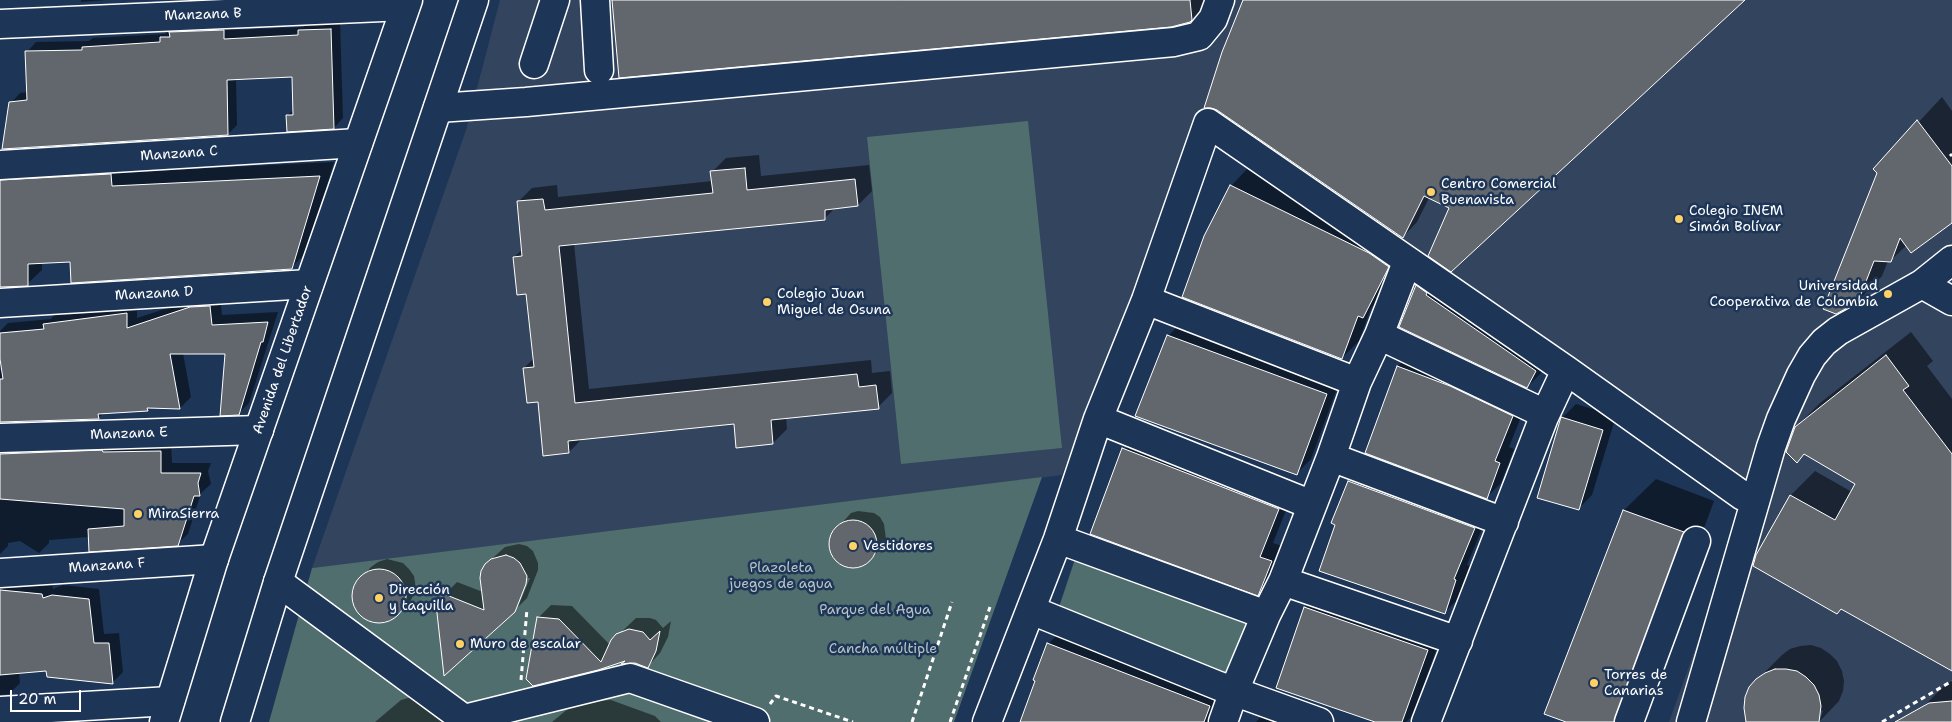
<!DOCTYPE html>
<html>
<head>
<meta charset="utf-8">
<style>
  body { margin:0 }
  #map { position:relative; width:1952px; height:722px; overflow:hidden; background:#1d3557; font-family:"Shantell Sans",sans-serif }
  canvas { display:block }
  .scale { position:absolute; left:10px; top:690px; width:71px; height:22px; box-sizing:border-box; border:2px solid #fff; border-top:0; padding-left:6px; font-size:15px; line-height:18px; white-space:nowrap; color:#fff; -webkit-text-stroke:4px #1d3557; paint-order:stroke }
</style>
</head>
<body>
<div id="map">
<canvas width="1952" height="722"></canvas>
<div class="scale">20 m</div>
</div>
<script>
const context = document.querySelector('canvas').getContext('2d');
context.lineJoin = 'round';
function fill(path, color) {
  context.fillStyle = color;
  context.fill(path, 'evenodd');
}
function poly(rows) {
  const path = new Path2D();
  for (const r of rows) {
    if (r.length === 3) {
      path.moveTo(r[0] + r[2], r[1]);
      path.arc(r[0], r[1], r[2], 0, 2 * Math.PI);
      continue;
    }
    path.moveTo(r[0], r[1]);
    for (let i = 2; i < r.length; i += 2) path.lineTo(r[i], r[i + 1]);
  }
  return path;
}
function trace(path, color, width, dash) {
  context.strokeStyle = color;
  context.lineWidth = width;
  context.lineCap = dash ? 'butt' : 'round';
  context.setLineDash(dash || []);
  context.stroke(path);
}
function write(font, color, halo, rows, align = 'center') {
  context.font = font + ' "Shantell Sans",sans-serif';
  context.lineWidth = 5;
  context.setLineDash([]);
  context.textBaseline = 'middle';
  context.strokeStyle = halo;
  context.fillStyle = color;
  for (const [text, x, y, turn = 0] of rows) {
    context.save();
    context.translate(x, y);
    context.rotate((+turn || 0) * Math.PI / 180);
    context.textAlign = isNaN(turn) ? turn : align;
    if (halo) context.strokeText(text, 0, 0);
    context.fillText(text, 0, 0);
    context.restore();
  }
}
fill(poly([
  [500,0,1952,0,1952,722,1669,722,1752,490,1204,108,1062,475,312,568,466,130]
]), '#32445e');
fill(poly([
  [1028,121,1062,448,901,464,867,137],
  [1042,477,954,722,269,722,312,568],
  [1075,559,1250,618,1231,675,1056,616]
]), '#506e6d');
fill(poly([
  [81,0,106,0,81,2],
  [613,0,1206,0,1206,4,1190,21],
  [1244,0,1743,0,1450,207,1429,198,1417,222,1403,237],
  [309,21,340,21,343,118,334,128,288,115,294,109,293,76,236,78,237,125,228,134,11,103,20,93,28,92,27,52,36,42,89,41,93,38,165,34,170,28,233,23,233,30,304,27],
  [1942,97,1952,111,1952,222,1907,245,1890,261,1888,261,1882,276,1858,301,1878,173,1875,169],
  [759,155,761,176,869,165,872,191,858,205,836,207,825,218,574,244,589,389,871,360,872,373,890,371,892,393,878,407,786,417,787,429,773,443,735,422,583,438,569,452,539,401,524,368,534,358,527,293,514,257,523,249,518,202,532,188,557,185,558,197,713,181,712,172,726,158],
  [126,160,127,172,334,162,306,253,291,268,71,260,42,262,42,270,27,284,0,286,0,174],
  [1247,169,1386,237,1404,250,1379,300,1371,308,1359,341,1342,358,1231,186],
  [1431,272,1549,356,1541,373,1527,387,1401,326,1417,286],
  [220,296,222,315,278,312,249,403,238,414,227,353,183,353,191,397,180,408,150,407,147,410,104,413,98,418,0,421,0,370,3,370,0,350,0,331,8,323,51,319,55,314,137,303,137,318,202,297],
  [1182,322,1340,380,1311,459,1297,473,1168,336],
  [1911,332,1933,361,1927,366,1952,399,1952,669,1757,555,1791,495,1815,471,1852,492,1857,483,1796,427,1820,403],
  [1412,352,1527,402,1509,447,1514,449,1501,483,1487,497,1366,452,1398,366],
  [1576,404,1616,416,1592,495,1578,509,1562,418],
  [0,438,171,441,172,463,211,463,208,471,211,484,201,493,188,534,177,544,89,537,49,540,49,543,39,553,20,541,8,543,8,546,0,554],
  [1136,438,1292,495,1273,543,1285,547,1272,580,1258,594,1122,452],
  [1363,468,1488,514,1467,565,1470,566,1458,599,1444,613,1349,482],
  [1656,479,1714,501,1646,684,1625,722,1570,722,1546,713,1624,510],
  [858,511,874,513,880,517,884,524,886,539,883,546,868,562,853,567,845,566,838,562,830,550,831,535,851,513],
  [519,544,527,546,533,551,538,563,538,570,527,598,518,607,530,578,527,578,514,612,445,674,445,594,457,582,483,592,486,564,505,547],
  [387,559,403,563,409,569,414,576,416,589,411,600,395,616,388,620,379,622,370,620,363,616,357,609,353,601,353,592,356,584,371,567,378,562],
  [0,577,52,584,53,589,63,585,99,589,104,634,119,633,123,672,113,682,48,675,47,670,19,673,20,683,9,694,0,695],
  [1319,594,1441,636,1413,715,1406,722,1379,722,1305,608],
  [551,605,572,606,610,645,612,641,636,618,650,618,656,620,663,628,671,621,668,637,660,653,648,666,629,658,598,669,538,618],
  [1062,630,1223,692,1211,722,1022,722,1048,644],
  [1811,645,1821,648,1830,654,1837,661,1842,671,1844,681,1843,691,1839,701,1819,722,1749,722,1757,680,1782,655,1790,649,1800,646],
  [1821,710,1823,711,1820,720,1817,720],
  [1952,681,1952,722,1913,722,1921,709,1946,684],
  [425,693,446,722,375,722,401,700],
  [611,700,655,716,661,722,552,722,575,703],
  [1271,705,1322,722,1256,722]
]), '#0007');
const building = poly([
  [612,0,1190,0,1192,20,1190,22,1171,27,619,78,612,0],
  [1243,0,1745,0,1451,272,1428,256,1449,208,1424,196,1403,238,1217,110,1211,108,1204,108,1222,52,1243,0],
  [331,29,334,129,287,132,286,115,293,115,292,77,227,80,228,135,2,149,9,102,27,100,25,51,82,50,82,47,160,42,160,37,170,37,169,32,224,30,224,39,298,35,298,30,331,29],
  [1917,120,1952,166,1952,223,1911,253,1900,238,1891,262,1874,261,1858,302,1836,314,1823,309,1877,173,1873,169,1917,120],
  [745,168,747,190,855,179,858,206,825,210,825,220,559,246,575,403,857,374,859,387,876,385,879,409,771,420,773,444,736,448,734,424,568,441,569,453,543,456,538,402,527,403,523,368,534,367,526,294,517,295,513,257,522,256,517,201,543,199,545,210,713,193,710,171,745,168],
  [111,174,112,186,320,176,292,269,71,283,70,262,28,264,28,286,0,287,0,180,111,174],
  [1230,185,1369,253,1389,267,1363,318,1358,316,1342,359,1182,297,1204,236,1230,185],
  [1416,285,1427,293,1426,295,1536,371,1527,388,1399,327,1416,285],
  [210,306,212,325,268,322,263,342,261,342,239,415,220,416,225,354,170,354,180,409,147,408,148,411,98,414,99,419,0,422,0,379,3,379,0,359,0,333,44,329,43,324,127,313,127,328,190,307,210,306],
  [1167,335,1327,394,1297,475,1135,416,1167,335],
  [1886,355,1909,386,1903,390,1952,454,1952,671,1841,609,1837,614,1753,566,1756,555,1790,495,1835,520,1855,484,1804,454,1797,463,1786,452,1795,427,1886,355],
  [1397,366,1450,386,1513,416,1495,461,1500,463,1487,499,1365,453,1397,366],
  [1561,417,1603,430,1579,510,1537,498,1561,417],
  [1122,448,1279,509,1260,557,1272,561,1258,596,1090,534,1122,448],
  [102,450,103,452,161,451,161,473,201,473,198,483,200,496,194,496,178,546,89,552,88,529,124,526,124,509,0,499,0,454,102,450],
  [1348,481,1475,528,1454,579,1456,580,1445,614,1319,571,1335,525,1331,523,1348,481],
  [1623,510,1684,532,1614,722,1566,722,1544,714,1623,510],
  [853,544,24],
  [506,555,514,558,520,563,527,576,526,584,515,612,444,676,436,604,444,594,484,610,480,578,481,571,485,564,491,559,506,555],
  [379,596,27],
  [0,590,42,594,43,598,52,595,89,599,94,643,109,643,113,684,47,677,46,671,0,675,0,590],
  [1304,607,1428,650,1402,722,1375,722,1276,688,1304,607],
  [537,617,559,619,601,662,611,640,616,634,629,629,643,632,650,640,660,631,656,651,648,668,635,663,621,664,625,661,598,670,533,686,526,679,537,617],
  [1047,643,1210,706,1204,722,1020,722,1035,681,1033,680,1047,643],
  [1775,669,1786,669,1797,671,1806,677,1814,685,1819,695,1821,706,1819,722,1746,722,1744,708,1745,697,1749,687,1756,679,1765,673,1775,669],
  [1952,701,1952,722,1895,722,1929,703,1952,701]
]);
fill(building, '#62676d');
trace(building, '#fff', 1);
const minor = poly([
  [595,0,599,70],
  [0,24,405,6],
  [534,64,555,0],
  [438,108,526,102,1174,42,1199,36,1213,19,1220,0],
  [0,165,358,143],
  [1952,260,1922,284,1952,301],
  [1146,300,1357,382],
  [0,303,309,284],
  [1379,335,1545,414],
  [1098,419,1312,505],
  [0,438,259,430],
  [1331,457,1504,522],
  [1058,539,1266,615],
  [0,573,214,559],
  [1283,581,1458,641],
  [278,582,464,719,464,722],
  [1031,610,1219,686,1319,722],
  [0,711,170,701],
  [464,719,630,678,755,722],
  [987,722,1058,539,1098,419,1146,300,1208,123,1566,370,1743,496],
  [1223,722,1234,691,1266,615,1283,581,1331,457,1357,382,1379,335,1407,262],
  [1426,722,1544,417,1566,370],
  [1629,722,1696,541],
  [1691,722,1771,447,1781,419,1801,375,1812,356,1824,342,1838,331,1922,284]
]);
const major = poly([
  [164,722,214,559,408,0],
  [235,722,278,582,474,0]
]);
trace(minor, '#fff', 31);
trace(major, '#fff', 31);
trace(poly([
  [1950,154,1952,156],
  [521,680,527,609],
  [770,704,776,696,853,722],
  [912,722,952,602],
  [950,722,990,607],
  [1882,722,1952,681]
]), '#fff', 3, [5, 4]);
trace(minor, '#1d3557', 28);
trace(major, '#1d3557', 28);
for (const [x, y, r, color] of [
  [1431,192,5,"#ffd166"],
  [1679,219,5,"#ffd166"],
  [1888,294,5,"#ffd166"],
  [767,302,5,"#ffd166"],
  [138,514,5,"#ffd166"],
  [853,546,5,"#ffd166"],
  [379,598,5,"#ffd166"],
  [460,644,5,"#ffd166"],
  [1594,683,5,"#ffd166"]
]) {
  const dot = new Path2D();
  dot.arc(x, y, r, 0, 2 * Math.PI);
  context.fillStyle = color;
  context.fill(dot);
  trace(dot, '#1d3557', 2);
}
write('14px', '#fff', '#1d3557', [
  ["Manzana B",203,15,-2],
  ["Manzana C",179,154,-4],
  ["Manzana D",154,294,-3],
  ["Avenida del Libertador",283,360,-71],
  ["Manzana E",129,434,-2],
  ["Manzana F",107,566,-4]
]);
write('14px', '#fff', '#1d3557', [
  ["Centro Comercial",1441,184],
  ["Buenavista",1441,200],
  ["Colegio INEM",1689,211],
  ["Simón Bolívar",1689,227],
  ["Universidad",1878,286,"right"],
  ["Cooperativa de Colombia",1878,302,"right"],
  ["Colegio Juan",777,294],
  ["Miguel de Osuna",777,310],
  ["MiraSierra",148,514],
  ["Vestidores",863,546],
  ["Dirección",389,590],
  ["y taquilla",389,606],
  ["Muro de escalar",470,644],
  ["Torres de",1604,675],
  ["Canarias",1604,691]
], 'left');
write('14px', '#b9c5c5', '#1d3557', [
  ["Plazoleta",781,568],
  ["juegos de agua",781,584],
  ["Parque del Agua",875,610],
  ["Cancha múltiple",883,649]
]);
</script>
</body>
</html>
